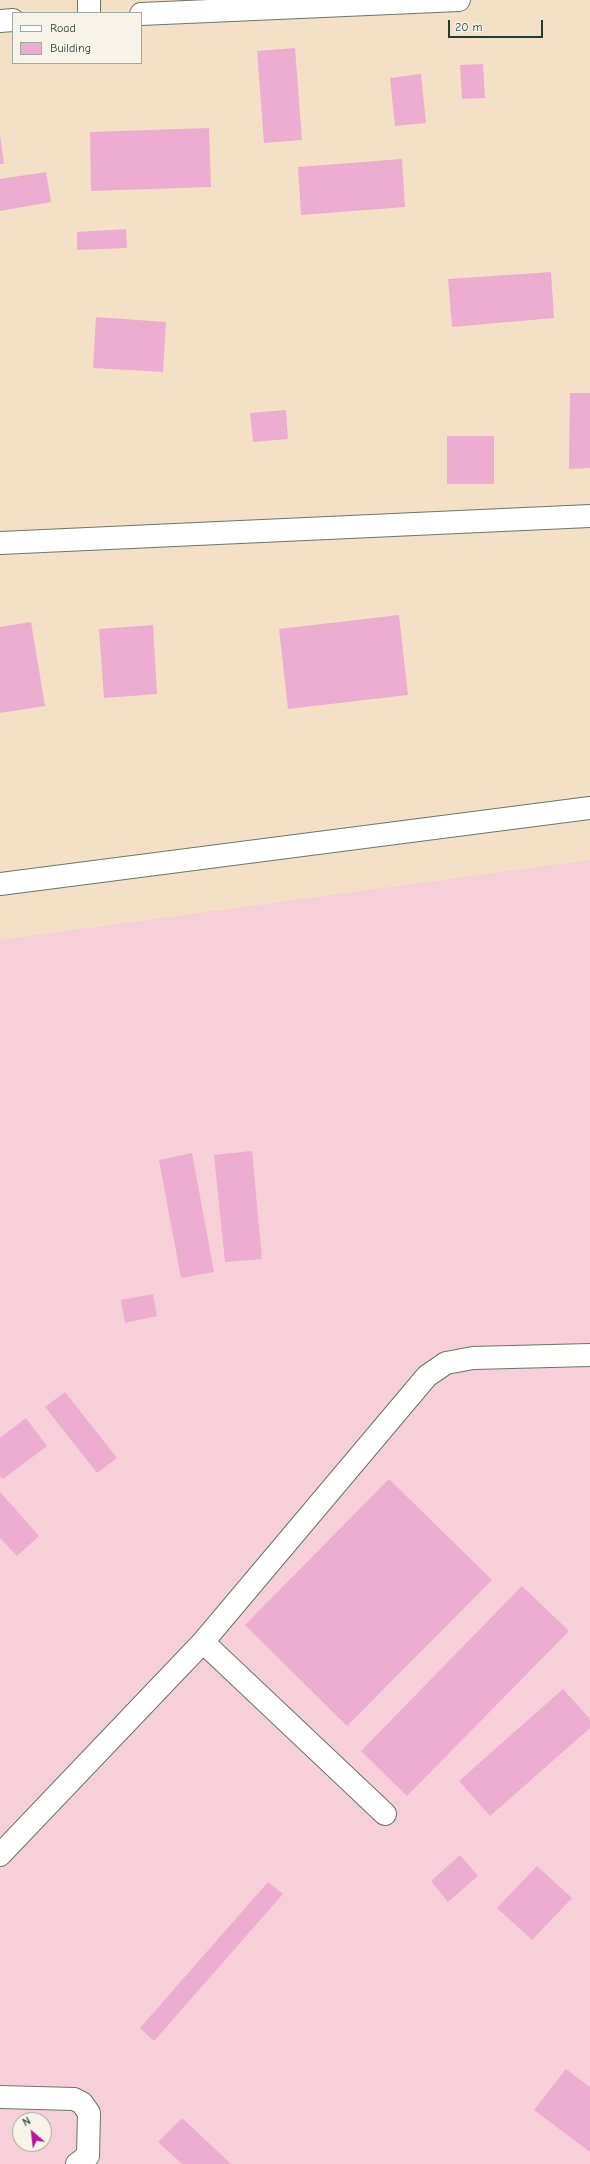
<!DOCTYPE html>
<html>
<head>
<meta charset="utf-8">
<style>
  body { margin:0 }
  #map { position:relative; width:590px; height:2164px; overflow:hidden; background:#f4e0c7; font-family:"Comic Neue",sans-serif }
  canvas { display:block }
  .legend { position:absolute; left:12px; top:12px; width:130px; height:52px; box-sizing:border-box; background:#f7f3e8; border:1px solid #a1aaa0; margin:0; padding:5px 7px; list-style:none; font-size:12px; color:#1f3d34 }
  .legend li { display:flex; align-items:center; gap:8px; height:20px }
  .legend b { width:20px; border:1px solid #a1aaa0 }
  .north { position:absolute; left:12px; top:2112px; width:40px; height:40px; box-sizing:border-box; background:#f7f3e8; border:1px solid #a1aaa0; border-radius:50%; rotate:332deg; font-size:11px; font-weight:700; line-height:16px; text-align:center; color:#1f3d34 }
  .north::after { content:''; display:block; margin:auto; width:14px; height:18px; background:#b5179e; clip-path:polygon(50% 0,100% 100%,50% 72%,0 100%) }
  .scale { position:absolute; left:448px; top:20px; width:95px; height:18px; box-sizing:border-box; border:2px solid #1f3d34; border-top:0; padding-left:5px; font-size:12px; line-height:14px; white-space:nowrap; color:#1f3d34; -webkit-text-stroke:3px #f7f3e8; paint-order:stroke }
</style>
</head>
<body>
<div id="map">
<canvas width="590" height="2164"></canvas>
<ul class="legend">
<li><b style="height:5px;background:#fff"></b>Road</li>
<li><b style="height:11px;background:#edadd1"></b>Building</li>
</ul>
<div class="north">N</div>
<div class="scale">20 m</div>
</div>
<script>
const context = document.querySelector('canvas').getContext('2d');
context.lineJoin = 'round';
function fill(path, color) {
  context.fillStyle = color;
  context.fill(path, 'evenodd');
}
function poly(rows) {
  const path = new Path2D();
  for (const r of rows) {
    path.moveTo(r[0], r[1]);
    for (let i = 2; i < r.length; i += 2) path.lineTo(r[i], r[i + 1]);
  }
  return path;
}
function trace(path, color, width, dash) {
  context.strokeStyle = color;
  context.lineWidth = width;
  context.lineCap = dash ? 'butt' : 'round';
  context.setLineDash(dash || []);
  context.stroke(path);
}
fill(poly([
  [590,860,590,2164,0,2164,0,940],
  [20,2120,44,2120,44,2144,20,2144]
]), '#f6cfd9');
fill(poly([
  [295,48,302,140,264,143,257,51],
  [483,64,485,98,462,99,460,65],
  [421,74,426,123,395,126,390,78],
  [209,128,211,187,91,191,90,132],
  [0,135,4,164,0,164],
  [402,159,405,207,301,215,298,167],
  [46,172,51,202,0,211,0,179],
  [126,229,127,248,77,250,77,232],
  [551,272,554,318,452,327,448,279],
  [96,317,166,322,163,372,93,368],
  [570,393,590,393,590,468,569,469],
  [286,410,288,439,253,442,250,413],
  [447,436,494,436,494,484,447,484],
  [399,615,408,695,288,709,279,629],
  [31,622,45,706,0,713,0,627],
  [153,625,157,694,104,698,99,629],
  [252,1151,262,1259,225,1262,214,1155],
  [192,1153,214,1272,181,1278,159,1160],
  [153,1294,157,1316,125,1323,121,1300],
  [65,1392,117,1458,97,1473,45,1407],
  [26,1418,47,1446,3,1479,0,1476,0,1438],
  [389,1479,492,1580,347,1726,245,1625],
  [0,1492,39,1536,17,1556,0,1538],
  [522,1586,569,1631,407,1796,361,1751],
  [563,1689,590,1719,590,1728,490,1816,459,1781],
  [460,1855,478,1876,448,1902,431,1881],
  [537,1866,572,1898,532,1940,497,1908],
  [268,1882,283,1894,154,2041,140,2028],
  [566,2069,590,2087,590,2152,534,2110],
  [182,2118,231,2164,182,2164,158,2142]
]), '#edadd1');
const minor = poly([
  [89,0,89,13],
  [141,14,459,0],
  [0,21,13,20],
  [0,543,590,516],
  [0,884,590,808],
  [203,1642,427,1376,446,1363,473,1358,590,1355],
  [0,1855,203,1642,385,1814],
  [0,2097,74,2099,82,2103,89,2113,88,2156,77,2164]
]);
trace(minor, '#6a7667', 24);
trace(minor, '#fff', 22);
</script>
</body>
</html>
